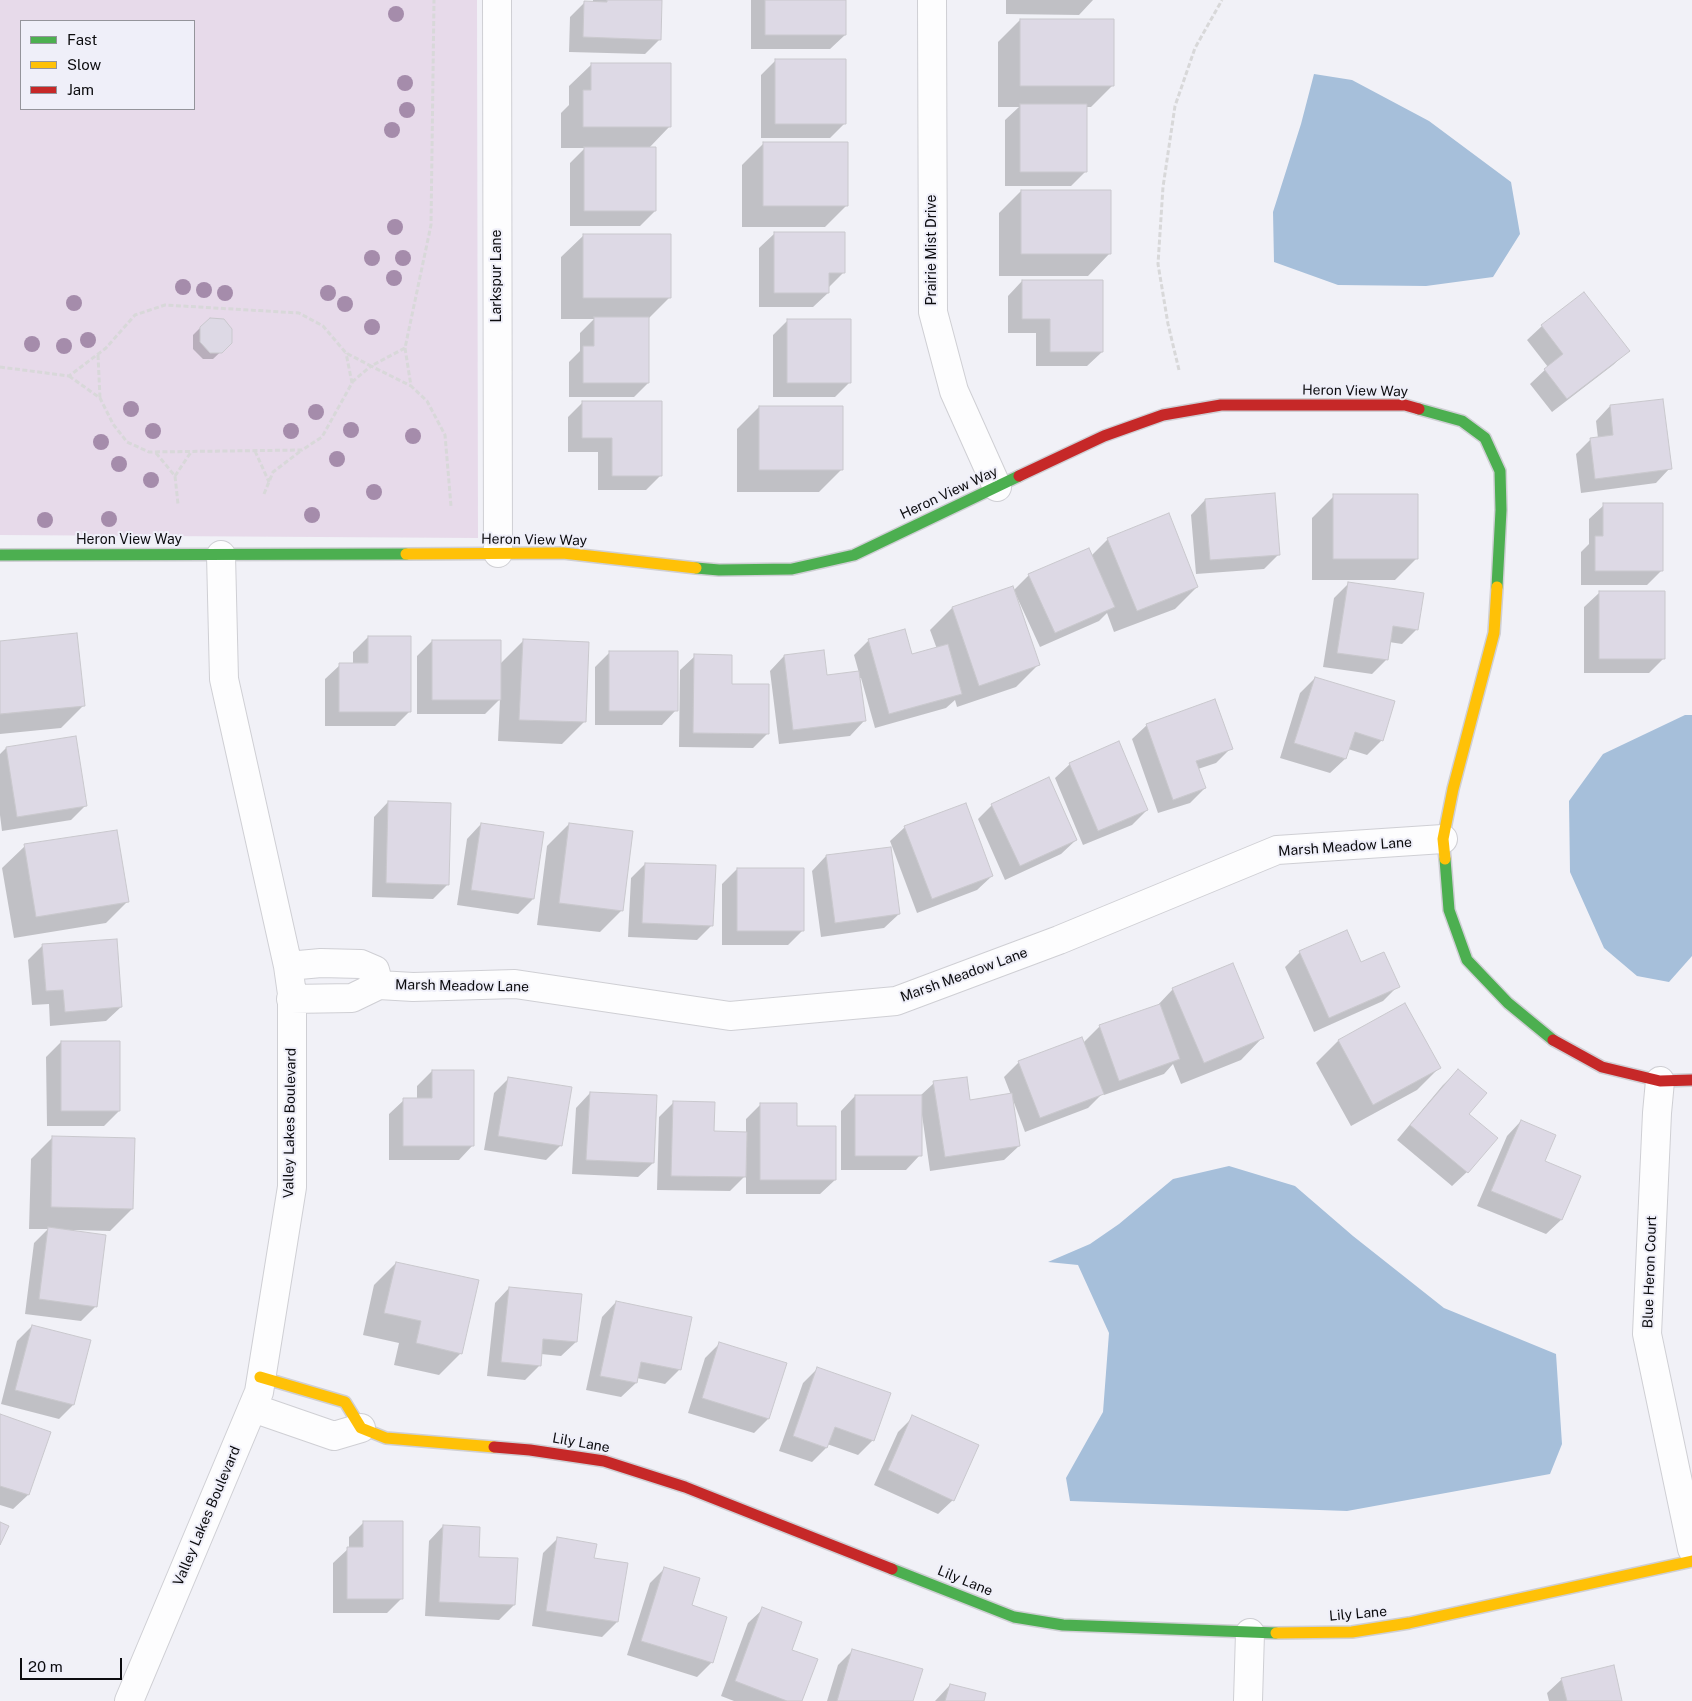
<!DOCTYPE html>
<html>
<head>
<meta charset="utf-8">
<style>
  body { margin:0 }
  #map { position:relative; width:1692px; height:1701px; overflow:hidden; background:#f1f1f7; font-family:"Public Sans",sans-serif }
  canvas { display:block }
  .legend { position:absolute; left:20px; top:20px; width:175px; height:90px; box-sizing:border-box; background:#efeff9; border:1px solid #94949b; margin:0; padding:6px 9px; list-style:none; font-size:15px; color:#0c0c0f }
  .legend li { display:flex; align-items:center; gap:10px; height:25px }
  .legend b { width:25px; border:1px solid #94949b }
  .scale { position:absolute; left:20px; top:1658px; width:102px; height:22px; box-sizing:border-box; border:2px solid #0c0c0f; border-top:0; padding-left:6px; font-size:15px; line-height:18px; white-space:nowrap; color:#0c0c0f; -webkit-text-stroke:4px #efeff9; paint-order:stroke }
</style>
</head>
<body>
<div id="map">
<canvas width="1692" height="1701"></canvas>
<ul class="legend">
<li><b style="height:6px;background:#4caf50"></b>Fast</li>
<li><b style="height:6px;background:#ffc107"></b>Slow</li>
<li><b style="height:6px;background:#c62828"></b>Jam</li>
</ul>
<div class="scale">20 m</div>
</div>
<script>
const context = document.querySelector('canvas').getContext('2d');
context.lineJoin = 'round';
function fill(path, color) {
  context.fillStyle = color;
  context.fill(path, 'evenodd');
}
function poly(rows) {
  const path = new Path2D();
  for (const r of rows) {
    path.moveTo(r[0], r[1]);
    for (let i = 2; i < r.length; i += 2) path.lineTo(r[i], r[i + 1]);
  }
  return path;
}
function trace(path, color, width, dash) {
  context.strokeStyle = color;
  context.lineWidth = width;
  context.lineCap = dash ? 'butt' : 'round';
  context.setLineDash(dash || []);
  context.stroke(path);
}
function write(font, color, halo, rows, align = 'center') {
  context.font = font + ' "Public Sans",sans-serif';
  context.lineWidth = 4;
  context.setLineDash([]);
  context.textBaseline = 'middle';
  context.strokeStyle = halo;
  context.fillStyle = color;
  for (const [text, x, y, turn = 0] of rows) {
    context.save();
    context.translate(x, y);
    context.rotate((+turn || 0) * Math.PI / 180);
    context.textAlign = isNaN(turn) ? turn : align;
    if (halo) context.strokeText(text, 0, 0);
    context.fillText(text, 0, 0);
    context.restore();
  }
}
fill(poly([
  [0,0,477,0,478,538,0,535],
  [21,21,194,21,194,109,21,109]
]), '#e7daea');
fill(poly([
  [1314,74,1352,80,1429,121,1511,182,1520,234,1493,277,1426,286,1338,285,1274,262,1273,212,1301,124],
  [1685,715,1692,715,1692,956,1669,982,1637,976,1604,948,1570,872,1569,801,1603,754],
  [1229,1166,1295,1186,1353,1236,1444,1308,1556,1354,1562,1444,1550,1474,1347,1511,1070,1501,1066,1478,1103,1412,1109,1333,1078,1265,1048,1262,1090,1244,1119,1224,1173,1179]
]), '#a6bfda');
fill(poly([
  [593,0,661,0,660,39,645,54,569,52,570,17,585,2,593,2],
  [751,0,845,0,845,35,830,49,751,49],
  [1006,0,1093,0,1079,15,1006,14],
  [1020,20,1113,85,1091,107,1086,107,1086,171,1071,186,1005,186,1005,120,1019,107,998,107,998,42],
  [775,61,845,123,830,138,761,138,761,75],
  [592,64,670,126,648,149,655,211,640,226,570,226,570,163,585,148,561,148,561,113,569,105,569,86],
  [764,143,847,205,825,227,742,227,742,165],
  [1021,191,1110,253,1088,276,999,276,999,213],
  [774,234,843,273,829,287,828,293,813,307,759,307,759,248],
  [584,235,670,297,648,319,648,383,634,397,569,397,569,362,580,351,580,333,594,319,561,319,561,257],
  [1022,281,1102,352,1087,366,1036,366,1036,333,1008,333,1008,296],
  [788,320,849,383,835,397,773,397,773,335],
  [1542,326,1628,351,1613,365,1552,412,1530,384,1548,367,1527,340],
  [201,327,231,342,213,359,203,359,193,349,193,335],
  [582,403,661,475,646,490,598,490,598,452,568,452,568,417],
  [1610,406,1670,468,1656,483,1581,493,1576,454,1591,439,1598,438,1596,421],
  [759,407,841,470,819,492,737,492,737,429],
  [1334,496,1417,558,1395,580,1312,580,1312,518],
  [1205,500,1279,554,1264,569,1196,574,1191,515],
  [1604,505,1662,570,1647,585,1581,585,1581,552,1589,544,1589,519],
  [1108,539,1197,587,1175,609,1114,632,1107,613,1099,621,1040,647,1016,595,1014,595,1038,665,1016,687,957,707,955,700,946,708,875,728,861,678,859,678,864,721,850,736,779,744,770,671,784,656,826,677,859,673,854,655,869,640,912,655,937,649,930,630,952,608,1012,588,1013,591,1029,575,1091,556],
  [1348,584,1417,629,1402,644,1389,642,1387,659,1372,674,1323,667,1334,598],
  [1599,593,1664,658,1649,673,1584,673,1584,607],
  [368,637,410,711,395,726,325,726,325,679,340,665,353,665,353,652],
  [524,640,584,722,562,744,498,741,500,699,485,714,417,714,417,656,432,641,499,665],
  [0,642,83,706,61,728,0,734],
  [610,652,676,710,662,725,595,725,595,667],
  [695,656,730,686,768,733,753,748,679,747,680,670],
  [1315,678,1382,740,1367,755,1348,749,1345,759,1330,773,1280,758,1300,693],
  [1147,725,1231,748,1216,763,1198,769,1205,788,1190,803,1158,813,1132,739],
  [6,748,86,805,71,820,2,831,0,815,0,754],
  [1070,764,1147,810,1132,825,1083,845,1055,778],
  [388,802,448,884,433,899,372,897,374,817],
  [992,805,1076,840,1061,854,1005,880,978,819],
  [481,824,533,899,518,914,457,905,467,839],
  [569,824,622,910,600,932,537,925,547,846],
  [905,827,992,876,977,890,917,913,890,841],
  [25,846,128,901,106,923,14,938,2,868],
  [826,856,899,914,884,928,821,937,812,871],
  [645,864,712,925,697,940,628,937,631,878],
  [737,869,803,930,788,945,722,945,722,884],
  [43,945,121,1007,106,1021,50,1026,49,1004,32,1005,28,960],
  [1300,952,1360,964,1398,986,1383,1001,1314,1032,1285,967],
  [1173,989,1263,1037,1241,1060,1181,1084,1173,1064,1164,1074,1104,1095,1103,1093,1088,1108,1025,1132,1013,1100,1019,1146,1004,1160,930,1171,922,1115,920,1155,906,1170,841,1170,841,1111,855,1096,920,1096,934,1083,969,1101,1011,1095,1004,1077,1019,1062,1083,1043,1100,1026,1156,1007],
  [1405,1005,1439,1068,1417,1090,1351,1126,1316,1063,1338,1041],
  [61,1042,119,1111,104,1126,47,1126,46,1057],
  [432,1071,473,1145,459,1160,389,1160,389,1114,404,1100,417,1100,417,1086],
  [1458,1071,1467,1114,1467,1172,1452,1186,1397,1140,1443,1085],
  [509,1078,561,1145,546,1160,484,1150,494,1093],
  [590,1093,653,1163,638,1177,572,1174,576,1108],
  [674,1102,713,1133,746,1134,746,1119,761,1104,796,1127,835,1180,820,1194,746,1194,746,1175,730,1191,657,1190,659,1117],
  [1521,1121,1543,1162,1579,1177,1561,1220,1546,1234,1477,1206,1507,1136],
  [53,1137,132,1209,110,1231,74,1230,96,1306,81,1321,25,1314,34,1243,48,1229,29,1229,31,1159],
  [396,1263,461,1353,439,1375,394,1365,399,1343,363,1335,374,1285],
  [509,1288,576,1342,561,1356,541,1354,539,1366,525,1380,487,1376,495,1303],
  [616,1302,680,1369,665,1384,637,1378,636,1383,621,1397,586,1390,602,1317],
  [32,1326,73,1405,59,1419,1,1404,17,1341],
  [719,1344,785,1364,768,1419,754,1433,688,1413,705,1358],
  [817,1369,873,1440,858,1455,827,1444,826,1448,812,1462,779,1451,803,1383],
  [0,1416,49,1433,28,1495,13,1509,0,1505],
  [913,1417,953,1500,938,1514,874,1485,898,1432],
  [364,1522,402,1598,387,1613,333,1613,333,1563,349,1548,349,1537],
  [443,1526,478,1558,514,1605,499,1620,425,1616,429,1541],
  [557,1539,593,1559,626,1564,617,1622,602,1637,532,1626,543,1553],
  [665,1568,690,1606,712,1662,697,1677,627,1655,650,1583],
  [763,1609,790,1650,801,1701,734,1701,721,1696,748,1623],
  [853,1650,912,1701,827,1701,838,1665],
  [1562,1679,1621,1701,1549,1701,1547,1693],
  [950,1685,983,1701,935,1701]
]), '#0003');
const building = poly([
  [607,0,662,0,661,40,583,37,584,1,607,2,607,0],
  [765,0,846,0,846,35,765,35,765,0],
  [1020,19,1114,19,1114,86,1020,86,1020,19],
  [775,59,846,59,846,124,775,124,775,59],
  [591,63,671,63,671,127,583,127,583,90,591,90,591,63],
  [1020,104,1087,104,1087,172,1020,172,1020,104],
  [763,142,848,142,848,206,763,206,763,142],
  [584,147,656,147,656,211,584,211,584,147],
  [1021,190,1111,190,1111,254,1021,254,1021,190],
  [774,232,845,232,845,273,829,273,829,293,774,293,774,232],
  [583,234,671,234,671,298,583,298,583,234],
  [1022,280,1103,280,1103,352,1050,352,1050,319,1022,319,1022,280],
  [1584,292,1630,351,1567,399,1544,369,1563,354,1541,325,1584,292],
  [594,317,649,317,649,383,583,383,583,346,594,346,594,317],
  [210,318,224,319,232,329,232,343,222,353,210,353,200,342,200,327,210,318],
  [787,319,851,319,851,383,787,383,787,319],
  [1663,399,1672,469,1595,479,1590,438,1613,435,1610,405,1663,399],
  [582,401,662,401,662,476,612,476,612,438,582,438,582,401],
  [759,406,843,406,843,470,759,470,759,406],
  [1275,493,1280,555,1210,560,1205,499,1275,493],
  [1333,494,1418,494,1418,559,1333,559,1333,494],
  [1603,503,1663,503,1663,571,1595,571,1595,536,1603,536,1603,503],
  [1169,513,1198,587,1137,611,1107,538,1169,513],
  [1089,548,1115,607,1055,633,1028,574,1089,548],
  [1348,582,1424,593,1418,630,1393,626,1388,660,1337,653,1348,582],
  [1013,586,1040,665,979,686,952,607,1013,586],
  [1599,591,1665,591,1665,659,1599,659,1599,591],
  [905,629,912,654,948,644,962,694,889,714,868,639,905,629],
  [77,633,85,706,0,714,0,641,77,633],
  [368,636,411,636,411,712,339,712,339,663,368,663,368,636],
  [523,639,589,642,586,722,519,720,523,639],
  [432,640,501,640,501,700,432,700,432,640],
  [824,650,827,675,859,671,866,721,793,730,784,655,824,650],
  [609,651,678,651,678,711,609,711,609,651],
  [694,654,732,655,732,684,769,684,769,734,693,733,694,654],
  [1315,677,1395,701,1383,741,1355,732,1346,759,1294,743,1315,677],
  [1215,699,1233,749,1196,761,1206,788,1173,800,1146,724,1215,699],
  [76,736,87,806,17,817,6,747,76,736],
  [1119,741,1148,810,1098,831,1069,763,1119,741],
  [1049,777,1077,840,1020,866,991,804,1049,777],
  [388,801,451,803,449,885,386,883,388,801],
  [966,803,993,876,932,899,904,826,966,803],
  [481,823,544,832,534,899,471,890,481,823],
  [569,823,633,831,623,911,559,903,569,823],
  [117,830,129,902,36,917,24,844,117,830],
  [891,847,900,914,835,923,826,855,891,847],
  [645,863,716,865,713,926,642,923,645,863],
  [737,868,804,868,804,931,737,931,737,868],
  [1347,930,1361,962,1384,952,1400,987,1329,1018,1299,951,1347,930],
  [117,939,122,1007,65,1012,63,990,46,991,42,944,117,939],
  [1233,963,1264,1038,1204,1063,1172,988,1233,963],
  [1405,1003,1441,1068,1373,1105,1338,1040,1405,1003],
  [1160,1004,1180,1059,1119,1081,1099,1025,1160,1004],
  [1082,1037,1104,1094,1040,1118,1018,1061,1082,1037],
  [61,1041,120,1041,120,1111,61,1111,61,1041],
  [1458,1069,1487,1093,1469,1114,1498,1138,1468,1173,1410,1125,1458,1069],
  [432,1070,474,1070,474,1146,403,1146,403,1098,432,1098,432,1070],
  [508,1077,572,1087,562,1146,498,1136,508,1077],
  [967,1077,970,1100,1012,1093,1020,1146,945,1157,933,1081,967,1077],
  [590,1092,657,1095,654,1163,586,1160,590,1092],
  [855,1095,922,1095,922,1156,855,1156,855,1095],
  [673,1101,715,1102,714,1131,747,1132,746,1177,671,1176,673,1101],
  [760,1103,797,1103,797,1126,836,1126,836,1180,760,1180,760,1103],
  [1521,1120,1556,1135,1545,1161,1581,1176,1562,1220,1491,1191,1521,1120],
  [52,1136,135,1138,133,1209,51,1207,52,1136],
  [48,1227,106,1235,97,1307,39,1299,48,1227],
  [396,1262,479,1280,462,1354,416,1343,421,1321,384,1313,396,1262],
  [509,1287,582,1294,577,1342,543,1339,541,1366,501,1362,509,1287],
  [616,1301,692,1317,681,1370,641,1362,637,1383,600,1376,616,1301],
  [32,1325,91,1340,74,1405,15,1390,32,1325],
  [719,1342,787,1363,769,1419,702,1398,719,1342],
  [817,1367,891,1393,874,1441,835,1427,827,1448,793,1436,817,1367],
  [0,1414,51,1432,29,1495,0,1486,0,1414],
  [912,1415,979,1445,954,1501,888,1470,912,1415],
  [363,1521,403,1521,403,1599,347,1599,347,1547,363,1547,363,1521],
  [0,1522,9,1526,0,1545,0,1522],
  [443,1525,480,1527,479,1557,518,1558,515,1605,439,1602,443,1525],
  [557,1537,597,1544,594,1558,628,1563,618,1622,546,1611,557,1537],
  [664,1567,700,1578,692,1605,727,1617,713,1663,641,1641,664,1567],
  [762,1607,802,1622,792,1650,818,1659,802,1701,787,1701,735,1681,762,1607],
  [852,1649,923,1669,913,1701,837,1701,852,1649],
  [1614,1665,1622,1701,1567,1701,1561,1678,1614,1665],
  [950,1684,986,1693,984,1701,945,1701,950,1684]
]);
fill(building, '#ddd9e5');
trace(building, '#c9c8cd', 1);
const street = poly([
  [497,0,498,553],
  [932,0,933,312,954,391,997,487],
  [288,966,321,963,361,964,375,970,379,985],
  [291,999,352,998,379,985,413,987,515,984,730,1016,896,1001,1059,940,1277,850,1443,839],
  [1660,1081,1657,1113,1647,1334,1692,1549],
  [253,1408,334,1436,361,1428],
  [129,1701,259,1392,292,1187,292,994,288,966,224,679,221,555],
  [1248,1701,1250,1633]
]);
const fast = poly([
  [1419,409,1462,421,1485,438,1500,471,1501,510,1497,587],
  [0,555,406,554],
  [696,568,719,570,792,569,854,555,1019,476],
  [1445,859,1449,910,1467,960,1508,1003,1553,1040],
  [892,1569,1014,1617,1063,1625,1276,1633]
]);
const slow = poly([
  [406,554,563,553,696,568],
  [1445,859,1443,839,1453,789,1494,633,1497,587],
  [260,1377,345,1402,361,1428,386,1438,494,1447],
  [1276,1633,1352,1632,1409,1623,1692,1561]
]);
const jam = poly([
  [1019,476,1104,436,1163,415,1221,405,1405,405,1419,409],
  [1553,1040,1602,1067,1660,1081,1692,1080],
  [494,1447,530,1450,604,1461,685,1487,892,1569]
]);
trace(street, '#cfcfd4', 30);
trace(fast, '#cfcfd4', 14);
trace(slow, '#cfcfd4', 14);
trace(jam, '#cfcfd4', 14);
trace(poly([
  [405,348,411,386,427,401,445,435,451,506],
  [98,355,100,398],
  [0,367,69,376,106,348,135,315,165,305,299,313,323,326,346,353,371,366,405,348,431,225,434,0],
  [1179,370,1168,324,1158,264,1163,187,1175,106,1195,48,1222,0],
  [69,376,100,398,113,424,127,442,149,452,302,450,322,437,352,383,346,353],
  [352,382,371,366,411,386],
  [255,451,269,482],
  [156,453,175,476,178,504],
  [175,476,191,452],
  [264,494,273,472,302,450]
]), '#d8d8d9', 3, [5, 2.5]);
trace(street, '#fdfdfe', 28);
trace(fast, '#4caf50', 11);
trace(slow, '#ffc107', 11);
trace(jam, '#c62828', 11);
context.fillStyle = '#a58cab';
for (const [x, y] of [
  [396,14],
  [405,83],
  [407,110],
  [392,130],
  [395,227],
  [372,258],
  [403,258],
  [394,278],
  [183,287],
  [204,290],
  [225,293],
  [328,293],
  [74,303],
  [345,304],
  [372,327],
  [88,340],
  [32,344],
  [64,346],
  [131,409],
  [316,412],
  [351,430],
  [153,431],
  [291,431],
  [413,436],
  [101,442],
  [337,459],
  [119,464],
  [151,480],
  [374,492],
  [312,515],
  [109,519],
  [45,520]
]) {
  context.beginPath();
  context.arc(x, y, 8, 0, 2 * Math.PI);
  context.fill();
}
write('14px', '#0c0c0f', '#efeff9', [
  ["Prairie Mist Drive",932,250,-90],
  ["Larkspur Lane",497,276,-90],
  ["Heron View Way",1355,391,1],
  ["Heron View Way",949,493,-25],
  ["Heron View Way",129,540],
  ["Heron View Way",534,540,1],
  ["Marsh Meadow Lane",1345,847,-4],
  ["Marsh Meadow Lane",964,975,-20],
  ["Marsh Meadow Lane",462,986,1],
  ["Valley Lakes Boulevard",290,1123,-89],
  ["Blue Heron Court",1650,1272,-88],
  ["Lily Lane",581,1443,10],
  ["Valley Lakes Boulevard",207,1516,-67],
  ["Lily Lane",965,1581,22],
  ["Lily Lane",1358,1614,-5]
]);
</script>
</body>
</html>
